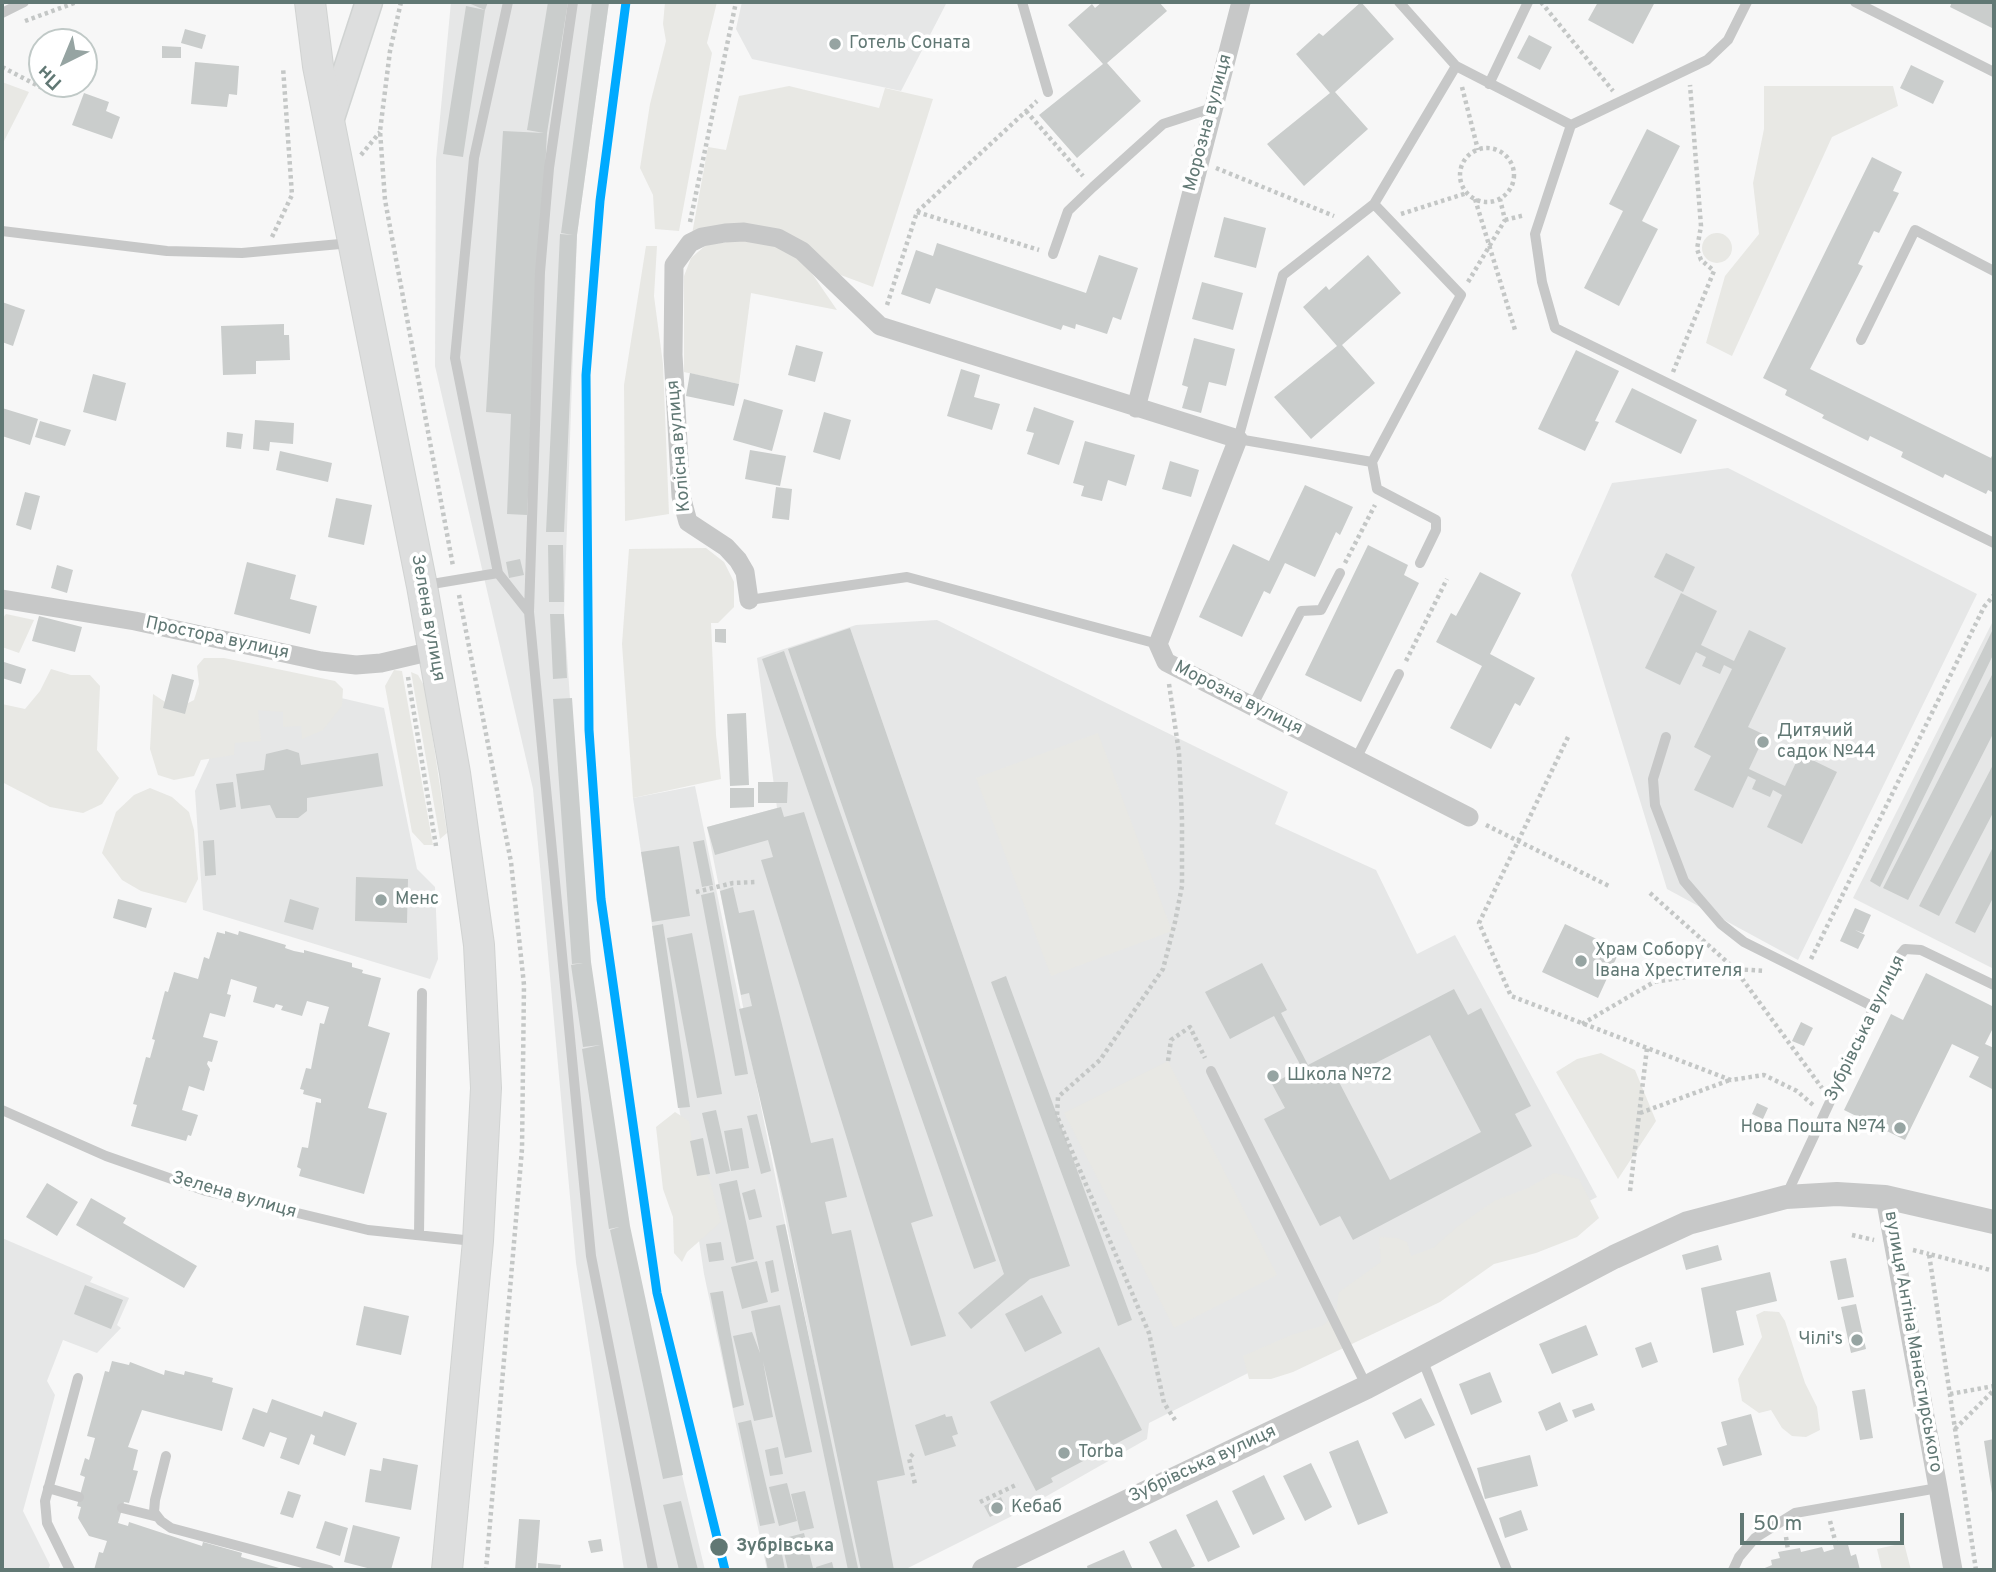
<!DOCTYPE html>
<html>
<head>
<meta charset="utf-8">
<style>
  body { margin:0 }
  #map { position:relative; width:1996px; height:1572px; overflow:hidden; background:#f7f7f7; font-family:Overpass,sans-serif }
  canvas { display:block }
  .frame { position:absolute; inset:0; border:4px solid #617874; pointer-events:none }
  .north { position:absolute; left:28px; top:28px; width:70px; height:70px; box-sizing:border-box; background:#fff; border:2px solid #c0c9c7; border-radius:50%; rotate:223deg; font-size:19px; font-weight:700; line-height:28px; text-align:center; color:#617874 }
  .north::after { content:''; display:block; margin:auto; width:24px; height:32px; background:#96a4a2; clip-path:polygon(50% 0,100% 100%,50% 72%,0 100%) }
  .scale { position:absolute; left:1740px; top:1513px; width:164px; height:32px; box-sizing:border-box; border:4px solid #617874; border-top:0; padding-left:9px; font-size:21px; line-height:24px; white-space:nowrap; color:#617874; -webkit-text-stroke:5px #fff; paint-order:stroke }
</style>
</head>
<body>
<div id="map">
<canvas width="1996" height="1572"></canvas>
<div class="frame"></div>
<div class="north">Пн</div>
<div class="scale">50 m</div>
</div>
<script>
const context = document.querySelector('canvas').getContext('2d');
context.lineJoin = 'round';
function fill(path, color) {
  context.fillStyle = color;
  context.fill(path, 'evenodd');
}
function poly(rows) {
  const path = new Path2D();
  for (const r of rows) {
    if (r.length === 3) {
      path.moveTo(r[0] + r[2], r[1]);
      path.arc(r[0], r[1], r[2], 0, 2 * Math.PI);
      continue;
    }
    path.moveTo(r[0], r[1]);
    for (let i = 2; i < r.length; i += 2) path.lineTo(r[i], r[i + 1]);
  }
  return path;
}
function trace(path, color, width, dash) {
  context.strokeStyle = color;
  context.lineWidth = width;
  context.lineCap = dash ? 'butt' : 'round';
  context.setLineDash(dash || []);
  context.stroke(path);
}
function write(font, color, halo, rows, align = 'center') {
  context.font = font + ' Overpass,sans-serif';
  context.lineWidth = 7;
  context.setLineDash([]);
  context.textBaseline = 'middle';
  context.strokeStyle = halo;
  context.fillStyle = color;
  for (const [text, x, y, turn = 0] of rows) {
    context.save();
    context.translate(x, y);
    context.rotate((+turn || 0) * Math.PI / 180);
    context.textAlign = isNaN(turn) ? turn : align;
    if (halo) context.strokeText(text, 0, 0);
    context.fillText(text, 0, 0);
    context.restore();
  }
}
fill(poly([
  [451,2,609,2,577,235,564,614,589,967,627,1247,705,1570,624,1570,576,1263,533,789,435,366,436,160],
  [742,2,947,2,901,91,752,59,736,29],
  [1728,468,1977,594,1798,960,1667,889,1571,575,1612,483],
  [937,620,1288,792,1275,824,1376,870,1417,954,1455,935,1597,1197,1149,1423,1147,1439,1010,1517,904,1570,767,1570,704,1274,633,798,695,786,842,1501,707,827,777,808,757,658,856,625],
  [1993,621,1994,621,1994,969,1853,898],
  [230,672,384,708,417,869,435,887,438,959,430,979,203,910,195,791,209,760],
  [2,1238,93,1277,90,1282,129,1298,117,1325,121,1328,97,1353,63,1340,47,1381,55,1395,23,1511,50,1565,48,1570,2,1570]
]), '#e6e7e7');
fill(poly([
  [665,2,717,2,707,43,712,53,679,231,655,229,653,195,640,168,650,104,666,41,663,24],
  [2,82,29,92,2,145],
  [789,86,879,108,885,88,933,99,873,287,838,274,789,234,692,234,708,147,726,150,739,96],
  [1764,86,1893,86,1898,106,1832,137,1732,356,1706,343,1725,276,1759,234,1753,183,1764,129],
  [1717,248,15],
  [741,240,778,244,802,259,837,310,751,293,739,384,684,372,684,276,691,258,706,245],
  [646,246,657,246,654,296,663,364,669,514,625,521,624,385],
  [706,548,724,562,734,582,734,607,718,623,711,623,716,735,721,779,633,798,622,644,629,549],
  [6,614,34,620,19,653,2,647,2,619],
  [204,658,224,658,335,681,343,689,342,706,323,730,302,739,301,726,283,727,283,712,258,710,261,741,235,743,234,755,201,760,194,776,174,780,158,775,150,749,153,694,176,709,194,700,199,684,197,666],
  [51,669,71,675,90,675,100,686,97,750,119,778,102,804,83,813,50,807,2,782,2,704,25,709,40,691],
  [394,670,402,671,433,845,424,845,412,832,385,686],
  [411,672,418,675,425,687,447,833,440,839],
  [1098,733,1172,931,1051,976,976,778],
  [150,788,172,797,189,812,194,830,198,879,186,903,141,891,122,880,102,853,116,812,134,795],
  [1601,1053,1635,1070,1656,1121,1618,1179,1556,1072,1577,1059],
  [1168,1061,1277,1275,1174,1328,1064,1113],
  [675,1112,689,1121,692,1142,710,1181,721,1222,687,1252,682,1262,674,1253,673,1217,663,1189,656,1127],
  [1554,1173,1579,1179,1599,1218,1577,1237,1536,1253,1494,1264,1440,1302,1293,1372,1271,1379,1249,1379,1243,1356,1291,1335,1322,1326,1336,1313,1339,1292,1381,1262,1379,1237,1397,1238,1407,1242,1411,1256,1433,1248,1458,1226,1494,1201,1528,1188],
  [1764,1311,1779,1312,1785,1321,1805,1383,1817,1407,1820,1430,1806,1437,1792,1436,1782,1428,1771,1410,1759,1413,1742,1401,1738,1379,1762,1337,1756,1315],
  [1904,1543,1911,1570,1882,1570,1877,1549]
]), '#e8e8e4');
fill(poly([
  [466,2,488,2,485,10],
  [548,2,568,2,547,133,527,515,507,514,511,414,486,412,503,131,544,133,527,130],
  [592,2,609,2,577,235,564,532,546,532,560,234,573,235,561,233],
  [1102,2,1159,2,1167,11,1107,63,1141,101,1077,158,1039,115,1103,64,1068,25,1092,4,1095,8],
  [1361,2,1394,39,1335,92,1368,129,1304,186,1267,144,1330,93,1296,54,1319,33,1323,36],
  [1598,2,1655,2,1633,44,1588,20],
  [1952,2,1994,2,1994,29,1950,7],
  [466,6,485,10,463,157,443,154],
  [185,29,206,35,202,49,181,43],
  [1529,35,1552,47,1540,70,1517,58],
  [162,46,181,47,181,58,162,58],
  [195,62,239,66,237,95,229,94,227,107,191,104],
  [1911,65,1944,81,1933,104,1900,88],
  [84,93,109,102,106,111,120,117,112,139,72,125],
  [1647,129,1680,146,1642,221,1658,229,1619,306,1584,288,1623,211,1609,204],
  [1872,157,1902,172,1893,191,1899,193,1879,233,1874,231,1858,264,1863,266,1810,369,1991,458,1994,451,1994,493,1988,490,1986,494,1945,474,1943,478,1901,457,1903,452,1870,436,1868,441,1822,418,1824,415,1785,395,1787,390,1763,378],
  [1224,217,1266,228,1256,268,1214,257],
  [937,243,1086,293,1099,255,1138,268,1121,320,1113,317,1107,334,1076,324,1075,329,1063,325,1061,330,936,288,930,304,901,294,916,250,933,256],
  [1368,255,1401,293,1342,345,1375,383,1311,439,1274,397,1337,346,1303,307,1326,286,1329,290],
  [1202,282,1243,293,1233,330,1192,319],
  [2,302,25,310,13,346,2,342],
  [284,324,284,335,289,335,290,360,256,361,256,374,223,375,221,326],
  [1194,338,1235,349,1226,386,1209,382,1201,413,1182,408,1188,387,1182,385],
  [796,345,823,352,815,382,788,375],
  [1576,350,1619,371,1595,421,1599,422,1585,451,1538,429],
  [961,369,980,375,974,397,1000,404,992,430,947,416],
  [690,373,739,384,734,406,686,396],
  [93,374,126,383,116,421,83,412],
  [1632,388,1697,420,1681,454,1615,422],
  [744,399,783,410,772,451,733,440],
  [1034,407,1074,421,1059,465,1027,454,1034,433,1026,431],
  [2,408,38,419,30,445,2,436],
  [824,412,851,420,840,460,813,452],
  [255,420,294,423,293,444,270,442,269,451,253,449],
  [40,421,71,430,65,446,35,437],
  [227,432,243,434,241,449,226,447],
  [1085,441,1135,455,1126,486,1108,480,1102,501,1081,496,1084,486,1073,483],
  [750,450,786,456,780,486,745,479],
  [280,451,332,463,328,482,276,470],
  [1170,461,1199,470,1191,497,1162,489],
  [1305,485,1353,507,1340,535,1336,532,1315,577,1285,563,1270,594,1264,591,1242,637,1199,617,1233,544,1269,561],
  [776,487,792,489,789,520,772,518],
  [25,492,40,496,31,530,16,525],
  [336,498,372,505,364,545,328,537],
  [548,545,563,545,564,602,549,602],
  [1368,545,1408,565,1404,575,1419,583,1361,702,1305,675],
  [1666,553,1695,567,1683,592,1654,577],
  [520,559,524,575,509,578,506,562],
  [247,562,296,575,290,599,317,606,310,634,234,614],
  [57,565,73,570,67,593,51,588],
  [1480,572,1521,593,1490,654,1535,678,1520,706,1515,703,1491,749,1450,728,1482,666,1436,642,1451,613,1456,616],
  [1681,593,1717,611,1701,645,1734,661,1749,630,1786,648,1748,727,1765,735,1749,769,1785,786,1800,754,1837,772,1802,844,1767,827,1782,795,1773,790,1770,797,1752,789,1756,780,1748,776,1733,808,1694,790,1711,756,1694,747,1732,669,1724,665,1720,674,1702,666,1706,657,1696,652,1680,685,1645,668],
  [550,614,564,614,567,678,553,679],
  [39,616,82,627,75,652,32,641],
  [1994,627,1994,653,1880,887,1870,881],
  [850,628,1070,1266,1030,1279,971,1329,958,1313,1004,1274,788,649],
  [715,629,726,629,726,643,715,642],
  [784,651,996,1261,974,1269,762,659],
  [4,662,26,669,21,684,2,678],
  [1994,671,1994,732,1908,900,1883,888],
  [172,674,194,680,185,714,163,708],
  [572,698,591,962,630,1226,683,1475,663,1479,610,1230,619,1227,609,1229,582,1049,600,1045,583,1047,571,965,583,963,572,964,553,699],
  [746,713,749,785,730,786,727,714],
  [287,749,299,753,301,765,378,753,383,786,307,798,307,811,298,818,276,818,270,805,241,809,236,774,264,770,266,754],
  [1994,763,1994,811,1939,916,1919,906],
  [233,782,236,807,220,810,216,784],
  [758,782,788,782,787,803,758,803],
  [730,788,754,788,754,807,730,808],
  [781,807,784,817,804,812,933,1216,911,1223,946,1336,911,1346,761,860,773,857,768,840,715,855,707,827],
  [214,840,216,875,205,876,203,841],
  [704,840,713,885,702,887,693,842],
  [1994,845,1994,896,1975,933,1955,923],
  [679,846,690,916,652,922,641,852],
  [356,877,408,879,407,923,355,921],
  [733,887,739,913,754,910,811,1143,833,1138,847,1197,825,1202,832,1234,851,1230,905,1475,877,1481,894,1570,861,1570,786,1211,739,1009,752,1006,749,993,741,995,720,891],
  [714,892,748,1074,735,1076,701,895],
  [118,899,152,908,146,928,113,918],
  [290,899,319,908,313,930,284,922],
  [1855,908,1871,915,1863,933,1855,930,1865,935,1858,949,1840,941],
  [663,924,690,1107,678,1108,652,926],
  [1565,924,1620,950,1598,998,1542,972],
  [225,931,238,935,239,931,286,945,285,948,294,951,304,953,304,950,352,963,352,967,363,970,362,973,381,978,368,1026,390,1033,368,1108,387,1113,364,1194,299,1176,301,1169,297,1167,302,1147,308,1148,316,1102,321,1103,321,1099,303,1094,304,1090,300,1089,306,1068,311,1069,320,1023,324,1024,329,1007,307,1001,302,1016,281,1010,283,1006,276,1004,274,1008,253,1002,257,987,231,979,227,994,231,995,225,1017,210,1013,203,1037,218,1041,212,1062,208,1061,207,1064,210,1069,204,1091,189,1086,182,1110,198,1115,191,1136,188,1135,186,1141,131,1126,137,1105,133,1104,146,1057,150,1058,155,1040,152,1039,165,991,168,992,174,972,198,979,204,957,209,959,217,932,225,934],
  [692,933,722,1094,697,1098,667,938],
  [1262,963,1287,1010,1281,1013,1308,1065,1454,989,1468,1015,1481,1008,1531,1106,1515,1114,1532,1146,1353,1240,1340,1216,1320,1226,1264,1119,1285,1108,1272,1084,1302,1068,1274,1016,1230,1039,1205,992],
  [1430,1035,1481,1132,1390,1180,1339,1082],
  [1926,973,1994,1007,1994,1026,1985,1044,1994,1048,1994,1090,1969,1077,1979,1057,1952,1044,1905,1140,1844,1110,1891,1014,1903,1020],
  [1006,976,1132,1320,1118,1326,991,982],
  [1801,1022,1813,1028,1804,1046,1792,1041],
  [1757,1103,1768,1108,1763,1119,1752,1114],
  [716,1110,730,1171,716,1174,702,1113],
  [757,1114,771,1171,761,1174,747,1116],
  [742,1128,749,1168,731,1171,724,1131],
  [703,1138,710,1174,697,1176,690,1141],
  [737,1180,754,1259,736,1263,719,1184],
  [47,1183,78,1202,57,1236,26,1217],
  [755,1189,762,1217,749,1220,742,1193],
  [91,1198,126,1218,123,1223,197,1266,184,1288,76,1225],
  [785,1224,858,1568,848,1570,776,1226],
  [721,1242,724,1260,709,1262,706,1244],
  [1718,1245,1722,1260,1686,1270,1682,1255],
  [1846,1258,1854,1297,1838,1300,1830,1261],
  [773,1260,779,1291,771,1293,765,1262],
  [757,1261,768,1302,742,1309,731,1267],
  [1770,1272,1777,1301,1736,1311,1744,1345,1713,1353,1701,1288],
  [85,1285,123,1300,111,1329,74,1314],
  [723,1291,744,1405,733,1408,710,1293],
  [1042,1295,1062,1333,1025,1352,1005,1314],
  [1856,1304,1866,1349,1851,1353,1841,1307],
  [780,1305,812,1452,785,1458,763,1361,773,1417,754,1421,733,1336,752,1332,760,1353,751,1311],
  [364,1306,409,1316,401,1355,356,1345],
  [1586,1325,1598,1355,1552,1374,1539,1344],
  [1651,1342,1658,1362,1642,1368,1635,1348],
  [1099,1347,1142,1430,1051,1478,1053,1482,1036,1491,990,1402],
  [112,1361,129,1365,130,1362,164,1375,165,1370,184,1375,185,1371,213,1378,212,1382,233,1388,222,1431,142,1410,128,1447,138,1450,133,1470,138,1471,129,1503,124,1502,118,1523,128,1526,129,1522,202,1546,203,1542,242,1553,241,1557,286,1570,94,1570,99,1552,103,1553,107,1541,89,1536,78,1518,81,1507,77,1506,85,1477,80,1475,85,1458,89,1460,95,1438,87,1436,105,1371,109,1372],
  [1490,1372,1502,1402,1471,1415,1459,1384],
  [1865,1389,1873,1438,1860,1440,1852,1391],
  [1421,1398,1435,1425,1405,1439,1392,1413],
  [272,1399,322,1417,324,1411,357,1423,345,1456,313,1444,315,1436,311,1434,299,1465,280,1458,287,1438,270,1432,264,1447,242,1439,253,1408,267,1413],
  [1560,1402,1568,1421,1546,1431,1538,1412],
  [1592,1403,1595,1410,1575,1418,1572,1410],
  [945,1414,946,1417,952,1416,958,1434,952,1436,956,1446,925,1456,915,1425],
  [1751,1414,1762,1455,1723,1466,1717,1448,1727,1445,1721,1422],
  [751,1420,775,1523,760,1526,738,1423],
  [1994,1439,1994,1493,1992,1493,1984,1441],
  [1358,1440,1388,1513,1358,1525,1329,1452],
  [778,1447,783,1474,770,1476,765,1450],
  [1530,1455,1538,1486,1485,1499,1477,1468],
  [383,1458,418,1465,411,1510,365,1502,370,1469,381,1471],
  [1311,1463,1332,1507,1305,1521,1283,1476],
  [1264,1475,1285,1519,1253,1535,1232,1491],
  [787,1483,797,1521,779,1526,769,1487],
  [288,1491,301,1495,293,1518,280,1514],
  [805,1491,814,1528,800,1531,791,1494],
  [1001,1497,1006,1509,990,1517,984,1506],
  [1217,1500,1240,1547,1208,1562,1186,1515],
  [681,1501,698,1570,679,1570,663,1505],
  [1521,1510,1528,1530,1505,1538,1499,1518],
  [519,1519,540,1520,536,1570,515,1570],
  [325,1521,348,1528,340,1556,316,1548],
  [353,1525,400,1537,391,1570,375,1570,344,1562],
  [1176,1529,1195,1566,1186,1570,1163,1570,1149,1542],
  [804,1533,813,1568,788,1570,781,1539],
  [779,1538,785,1570,768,1570,762,1541],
  [601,1539,603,1551,591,1553,588,1541],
  [1847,1541,1851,1556,1856,1554,1860,1570,1760,1570,1772,1565,1771,1560,1780,1558,1778,1552,1800,1548,1801,1552,1822,1547,1824,1552,1834,1549,1833,1545],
  [1124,1550,1133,1570,1088,1570,1087,1566],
  [832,1562,834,1570,817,1570,816,1567],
  [538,1563,561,1565,560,1570,538,1570]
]), '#cacdcc');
const secondary = poly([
  [331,118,369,2]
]);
const primary = poly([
  [310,2,318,66,422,586,455,773,479,945,486,1088,478,1241,447,1570]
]);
trace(secondary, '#d0d3d2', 29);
trace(primary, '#d1d3d2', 32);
trace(poly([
  [401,2,390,51,380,131,385,200,453,566],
  [1541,2,1613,91],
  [25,21,77,2],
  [2,67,48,91],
  [1462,87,1478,150],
  [1026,111,1083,176],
  [1487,175,27],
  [361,155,380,132],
  [1216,168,1334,216],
  [1475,199,1515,330],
  [917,212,1039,250],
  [1401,214,1467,193],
  [1505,220,1525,215],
  [690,222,736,2],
  [272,237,292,195,283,67],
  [1468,282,1505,220,1500,199],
  [887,305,917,212,1037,101],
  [1673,372,1714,271,1701,260,1697,249,1701,226,1690,85],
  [1345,563,1375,505],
  [459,595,511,862,524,985,522,1149,486,1570],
  [1406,661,1447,579],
  [408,677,436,846],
  [1169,684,1179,753,1182,820,1182,886,1175,922,1163,969,1100,1060,1058,1097,1057,1116,1149,1333,1164,1403,1175,1420],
  [1568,737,1479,923,1511,996,1731,1080,1764,1075,1797,1091,1813,1105],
  [1486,825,1609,886],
  [696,892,733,883,756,882],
  [1650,893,1735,969,1822,1088],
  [1811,959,1984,607,1994,595],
  [1582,1024,1654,982,1735,969,1765,971],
  [1168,1061,1171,1040,1190,1027,1205,1058],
  [1640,1113,1730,1080],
  [1630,1191,1647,1048],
  [1852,1235,1874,1240],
  [1913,1250,1929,1254],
  [1950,1394,1994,1386],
  [1955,1429,1994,1390],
  [913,1454,909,1458,915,1484],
  [980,1502,1018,1484],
  [1830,1521,1836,1544],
  [1786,1537,1788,1550],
  [1976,1570,1929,1254,1994,1271]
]), '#c4c7c6', 4.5, [3.5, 3.5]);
trace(poly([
  [508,2,474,158,455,358,498,573,528,611],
  [573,2,549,168,540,272,529,612,591,1256,653,1570],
  [1022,2,1048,92],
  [1855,2,1994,72],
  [2,13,24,2],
  [1456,66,1571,125,1535,234,1542,282,1555,328,1994,543],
  [1489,84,1528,2],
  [1571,125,1707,60,1728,40,1747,2],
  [1374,204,1283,275,1238,439,1372,462,1461,295,1374,204,1456,66,1399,2],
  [2,231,167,251,242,253,351,243],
  [1053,254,1068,211,1093,187,1163,124,1212,108],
  [1861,340,1915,230,1994,271],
  [1372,462,1377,489,1436,520,1436,530,1420,563],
  [426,585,498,573],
  [749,600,907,577,1158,644],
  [1252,707,1301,611,1321,610,1340,573],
  [1666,737,1653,779,1655,805,1684,881,1721,924,1744,942,1874,1007],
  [1356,759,1399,674],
  [1211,1071,1367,1387],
  [2,1110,106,1156,206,1191,368,1230,474,1241],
  [1786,1196,1896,960,1905,949,1921,950,1994,985],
  [419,1235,422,993],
  [1422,1359,1507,1570],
  [166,1456,155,1500,154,1512,161,1521,171,1528,329,1570],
  [48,1488,79,1497],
  [122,1508,158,1517],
  [70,1570,47,1523,45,1501,78,1378],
  [1733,1570,1739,1557,1755,1538,1795,1513,1938,1488]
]), '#c7c8c8', 10);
trace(poly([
  [1136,408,1241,2],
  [2,599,135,621,321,661,356,665,381,663,432,651],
  [749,600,745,572,738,560,726,547,688,522,681,496,673,355,674,265,690,243,702,237,725,233,744,232,778,238,802,251,880,326,1238,439,1158,644,1166,662,1469,817],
  [1885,1197,1953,1570]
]), '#c7c8c8', 19);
trace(poly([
  [984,1570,1367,1387,1614,1257,1688,1223,1786,1197,1837,1194,1885,1197,1994,1222]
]), '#c7c8c8', 24);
trace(secondary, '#dddede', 26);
trace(primary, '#dddede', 30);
trace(poly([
  [626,2,600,201,586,375,589,730,601,899,657,1293,725,1570]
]), '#0af', 9);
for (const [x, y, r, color] of [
  [835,44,7,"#96a4a2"],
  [1763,742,7,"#96a4a2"],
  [381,900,7,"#96a4a2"],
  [1581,961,7,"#96a4a2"],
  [1273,1076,7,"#96a4a2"],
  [1900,1128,7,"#96a4a2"],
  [1857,1340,7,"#96a4a2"],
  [1064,1453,7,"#96a4a2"],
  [997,1508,7,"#96a4a2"],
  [719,1547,10,"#617874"]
]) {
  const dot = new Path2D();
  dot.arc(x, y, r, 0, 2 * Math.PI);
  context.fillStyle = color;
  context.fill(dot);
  trace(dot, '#fff', 2.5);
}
write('18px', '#617874', '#fff', [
  ["Готель Соната",849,44],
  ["Дитячий",1777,732],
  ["садок №44",1777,753],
  ["Менс",395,900],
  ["Храм Собору",1595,951],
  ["Івана Хрестителя",1595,972],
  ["Школа №72",1287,1076],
  ["Нова Пошта №74",1886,1128,"right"],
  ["Чілі's",1843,1340,"right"],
  ["Torba",1078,1453],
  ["Кебаб",1011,1508]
], 'left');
write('18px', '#617874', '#fff', [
  ["Морозна вулиця",1209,123,-75],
  ["Колісна вулиця",680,446,-95],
  ["Зелена вулиця",427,618,80],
  ["Простора вулиця",217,639,12],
  ["Морозна вулиця",1238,699,27],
  ["Зубрівська вулиця",1866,1029,-64],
  ["Зелена вулиця",234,1196,16],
  ["вулиця Антіна Манастирського",1912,1342,80],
  ["Зубрівська вулиця",1203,1465,-25]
]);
write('bold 18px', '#617874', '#fff', [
  ["Зубрівська",736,1547]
], 'left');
</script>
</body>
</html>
